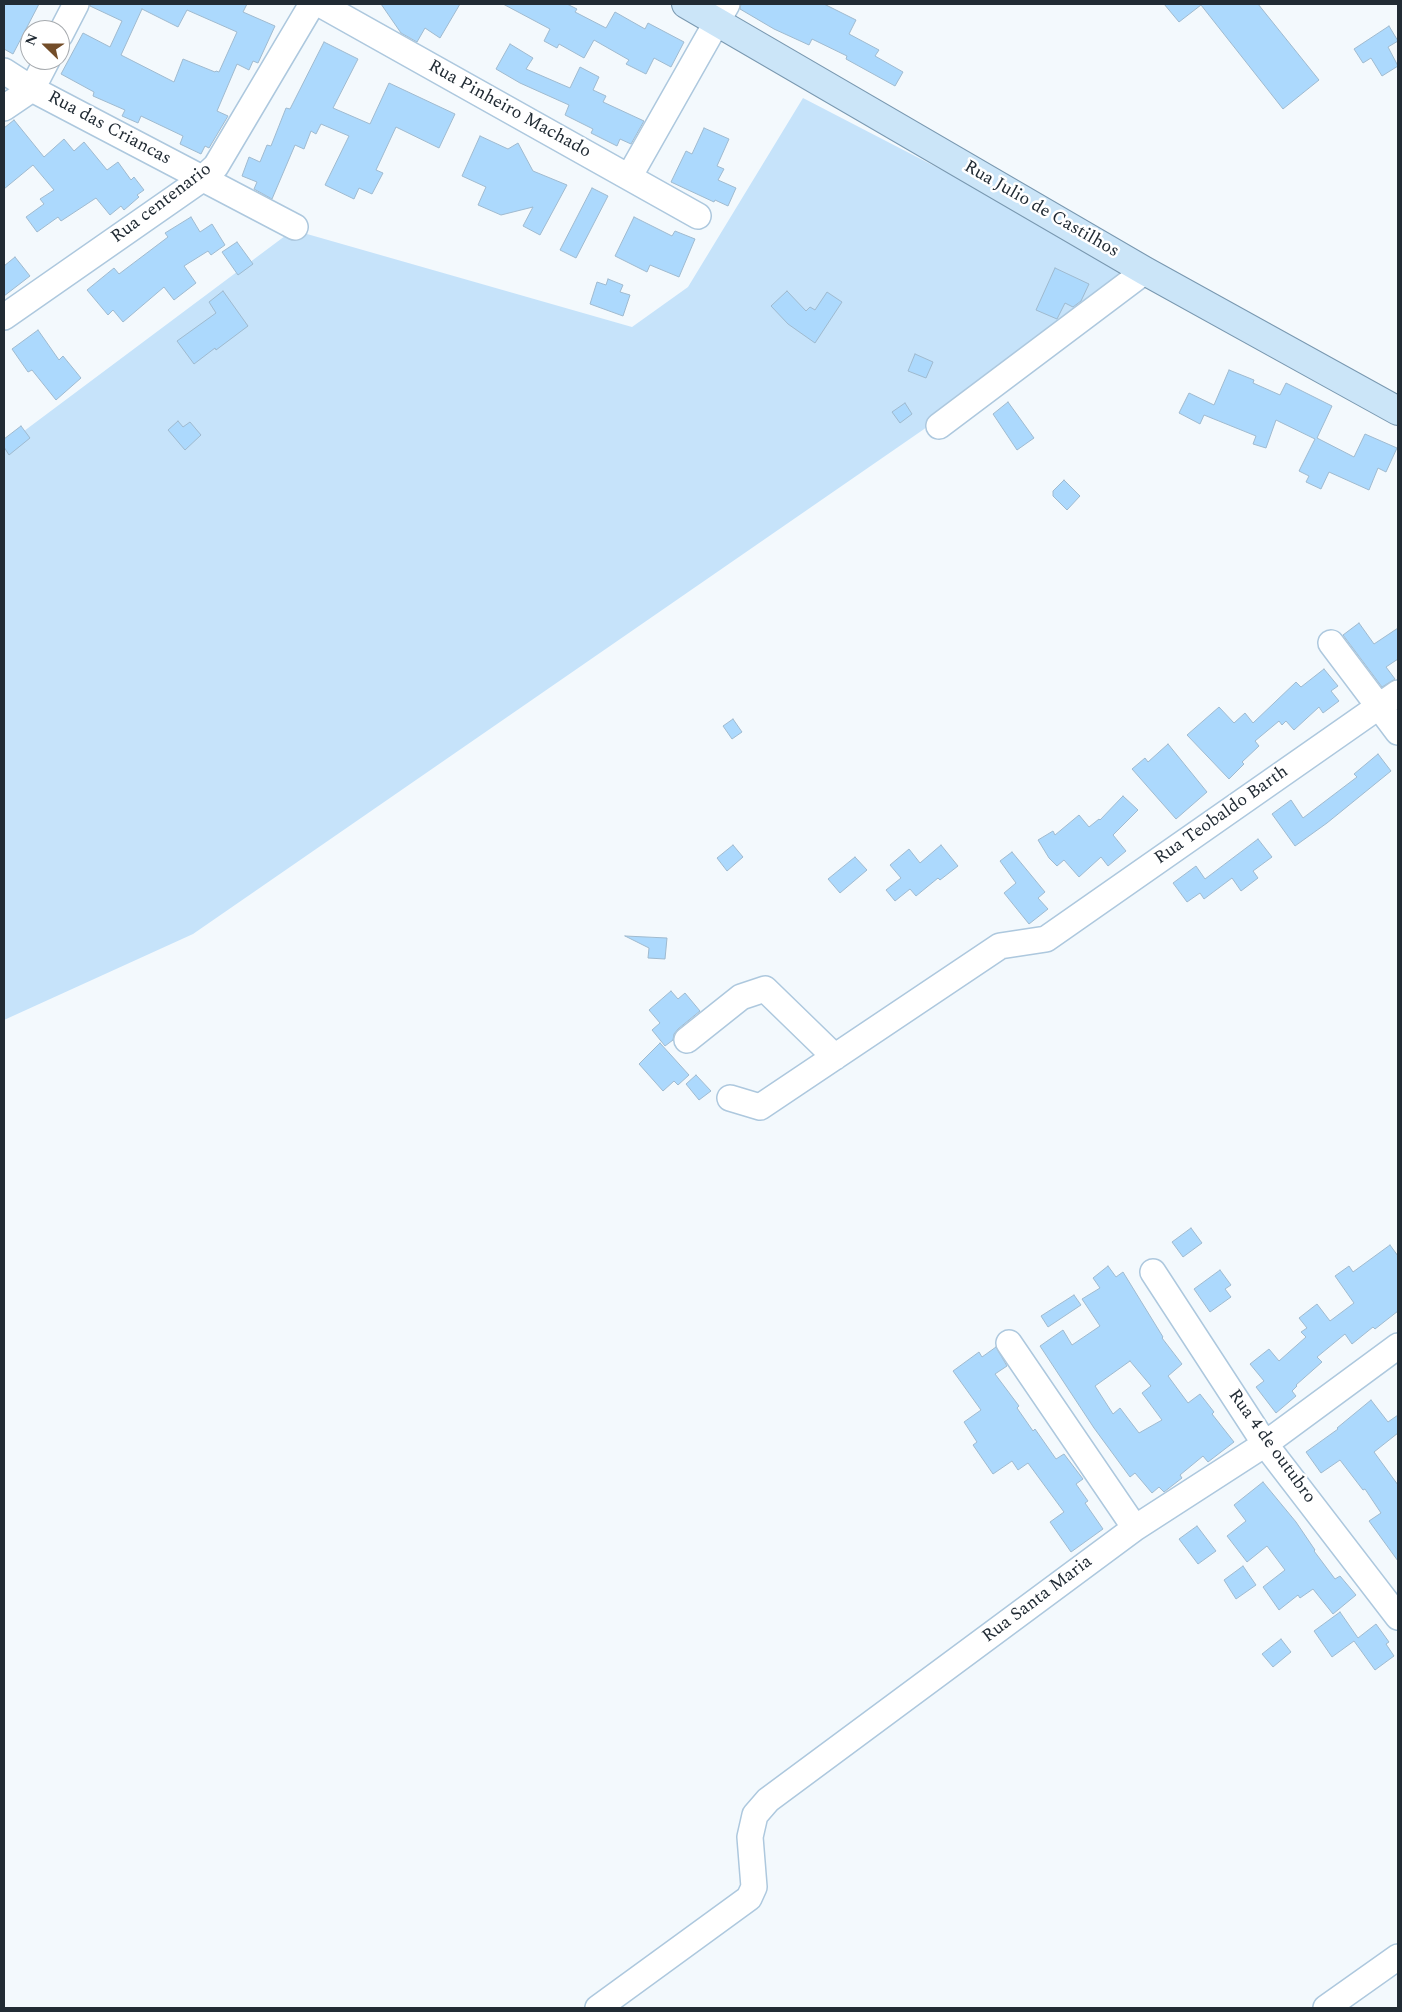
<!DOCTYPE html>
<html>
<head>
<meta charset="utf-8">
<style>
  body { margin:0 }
  #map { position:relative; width:1402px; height:2012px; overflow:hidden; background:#f3f9fd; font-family:Spectral,serif }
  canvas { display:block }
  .frame { position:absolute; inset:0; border:5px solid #212b34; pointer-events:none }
  .north { position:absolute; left:20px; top:20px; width:50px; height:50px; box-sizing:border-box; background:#fff; border:1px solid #a6aaae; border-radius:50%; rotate:292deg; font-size:14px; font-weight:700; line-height:20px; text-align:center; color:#212b34 }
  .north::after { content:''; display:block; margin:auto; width:18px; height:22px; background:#734d29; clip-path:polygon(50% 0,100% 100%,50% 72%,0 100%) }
</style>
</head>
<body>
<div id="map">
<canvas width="1402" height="2012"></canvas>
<div class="frame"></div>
<div class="north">N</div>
</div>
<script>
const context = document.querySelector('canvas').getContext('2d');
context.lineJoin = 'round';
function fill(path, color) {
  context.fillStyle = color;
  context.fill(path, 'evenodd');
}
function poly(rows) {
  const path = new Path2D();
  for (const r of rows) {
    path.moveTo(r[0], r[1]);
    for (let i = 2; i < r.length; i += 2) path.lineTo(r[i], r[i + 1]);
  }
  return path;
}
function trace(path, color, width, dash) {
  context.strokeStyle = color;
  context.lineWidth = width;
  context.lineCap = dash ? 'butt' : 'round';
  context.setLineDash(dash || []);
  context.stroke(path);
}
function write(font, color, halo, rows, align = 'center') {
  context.font = font + ' Spectral,serif';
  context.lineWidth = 5;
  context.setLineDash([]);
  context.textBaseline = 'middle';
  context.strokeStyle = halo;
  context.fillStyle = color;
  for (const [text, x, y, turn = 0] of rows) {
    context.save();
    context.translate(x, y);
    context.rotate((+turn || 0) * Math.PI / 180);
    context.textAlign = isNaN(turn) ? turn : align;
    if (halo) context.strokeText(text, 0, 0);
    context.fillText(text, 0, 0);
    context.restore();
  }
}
fill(poly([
  [803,98,1135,270,930,425,193,934,4,1020,4,446,293,230,632,327,688,287]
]), '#c6e3fa');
const building = poly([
  [4,4,39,4,13,54,4,49,4,4],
  [90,4,247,4,243,12,275,26,258,63,253,61,249,70,237,64,217,111,228,116,209,148,205,146,201,154,180,144,183,136,141,116,138,123,122,116,125,110,93,96,94,92,61,74,83,33,110,47,122,21,90,6,90,4],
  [142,9,178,27,187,10,237,32,219,72,216,71,215,72,183,59,174,82,121,55,142,9],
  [381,4,460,4,440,38,425,28,417,42,401,33,381,4],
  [503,4,567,4,577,9,575,12,606,28,615,12,645,29,648,23,684,42,671,67,654,58,646,74,626,64,629,60,594,40,584,58,559,44,557,48,544,41,550,29,503,4],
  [741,4,824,4,856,20,849,34,879,50,875,56,903,72,895,86,846,59,847,56,812,39,809,45,774,29,740,9,741,4],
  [1164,4,1258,4,1319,80,1283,109,1201,5,1179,22,1164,4],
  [1389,26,1398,41,1388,47,1398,66,1382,76,1371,58,1363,63,1354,49,1389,26],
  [324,42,358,59,333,108,370,124,389,83,455,114,439,148,396,127,376,170,383,173,372,194,359,188,354,199,325,185,349,136,321,124,316,134,311,131,304,149,295,145,272,199,254,189,257,182,242,176,249,157,260,162,267,145,271,146,286,108,290,109,324,42],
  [510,44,533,58,526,69,570,88,580,67,599,77,593,90,606,96,603,102,644,121,631,144,620,139,617,146,591,133,593,129,565,115,569,105,520,83,496,69,510,44],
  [14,120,44,157,64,139,74,151,84,142,107,170,118,162,131,180,134,177,144,190,137,195,139,197,124,210,121,206,110,215,96,198,61,221,58,217,37,232,26,217,44,204,40,199,54,190,33,165,4,189,4,128,14,120],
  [704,128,729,139,717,166,724,169,718,180,736,188,728,206,715,200,714,202,671,182,686,151,692,154,704,128],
  [480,136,508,149,518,143,533,171,567,185,540,235,523,226,533,207,501,215,478,205,486,187,462,176,480,136],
  [592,188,608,196,576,258,560,250,592,188],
  [191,217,200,232,212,224,225,245,211,255,208,251,184,266,196,283,174,300,164,287,123,322,113,310,108,315,87,290,114,268,119,274,168,237,165,233,191,217],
  [634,217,672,236,675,231,695,239,679,277,650,265,647,272,615,256,634,217],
  [237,242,253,264,238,275,222,252,237,242],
  [15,257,30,276,4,296,4,266,15,257],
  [1055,268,1089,284,1081,301,1073,307,1065,303,1057,319,1036,310,1055,268],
  [608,279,623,285,620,292,630,295,623,316,590,304,597,282,606,285,608,279],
  [223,291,248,326,216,350,215,348,194,364,177,341,216,313,209,302,223,291],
  [787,291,806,311,810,307,815,310,827,292,842,302,815,343,788,324,771,306,787,291],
  [38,330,59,360,63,356,81,378,56,400,32,370,28,372,12,349,38,330],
  [915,354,933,362,926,378,908,371,915,354],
  [1229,370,1254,380,1253,383,1280,395,1286,383,1332,406,1317,438,1354,457,1365,434,1397,448,1386,472,1378,468,1369,490,1329,472,1321,489,1306,482,1309,476,1299,471,1315,439,1276,420,1266,448,1253,444,1256,436,1204,415,1200,424,1179,413,1189,393,1214,405,1229,370],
  [1008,402,1034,438,1017,450,993,414,1008,402],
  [905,403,912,414,900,423,892,412,905,403],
  [178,421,183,427,190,422,201,435,185,450,168,430,178,421],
  [21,426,30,438,9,455,4,447,4,439,21,426],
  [1064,480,1080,496,1067,510,1053,496,1053,491,1064,480],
  [1359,623,1374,644,1398,628,1398,659,1386,667,1395,679,1382,687,1343,635,1359,623],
  [1324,669,1338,686,1331,691,1339,701,1323,713,1319,707,1294,730,1286,721,1282,725,1279,721,1255,741,1259,746,1242,762,1244,764,1229,779,1187,735,1219,707,1234,723,1245,713,1253,723,1296,682,1301,687,1324,669],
  [733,719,742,732,732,739,723,726,733,719],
  [1168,744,1207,792,1176,819,1132,769,1145,758,1148,762,1168,744],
  [1378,754,1391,771,1327,823,1295,846,1272,814,1291,800,1303,818,1357,777,1354,774,1378,754],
  [1123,796,1138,810,1113,835,1126,851,1108,866,1101,857,1079,877,1064,860,1057,866,1049,858,1038,840,1053,831,1055,835,1079,815,1089,827,1099,819,1100,820,1123,796],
  [1258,839,1272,857,1253,871,1258,878,1241,891,1232,878,1204,899,1200,893,1187,902,1173,883,1196,866,1205,879,1258,839],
  [733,845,743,857,727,871,717,858,733,845],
  [941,845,958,866,940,880,938,878,916,896,910,889,895,901,886,890,901,878,890,865,909,849,920,863,941,845],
  [1012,852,1045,892,1038,898,1048,909,1029,924,1004,893,1016,883,1000,861,1012,852],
  [855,857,867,870,840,893,828,879,855,857],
  [625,936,667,938,665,959,648,958,649,948,625,936],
  [671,991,678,999,685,993,700,1011,678,1029,674,1034,673,1040,665,1046,652,1030,660,1023,649,1010,671,991],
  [660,1043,689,1075,678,1085,674,1081,663,1091,639,1064,660,1043],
  [696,1075,711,1091,699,1100,686,1084,696,1075],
  [1191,1228,1202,1243,1183,1257,1172,1242,1191,1228],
  [1390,1245,1398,1256,1398,1311,1375,1329,1373,1327,1352,1344,1345,1334,1317,1357,1322,1362,1296,1385,1297,1386,1292,1391,1296,1396,1276,1413,1256,1387,1264,1381,1250,1364,1269,1349,1279,1361,1306,1337,1301,1332,1307,1328,1299,1318,1317,1304,1330,1321,1354,1303,1335,1276,1349,1266,1353,1272,1390,1245],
  [1108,1266,1116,1277,1123,1272,1163,1337,1162,1338,1182,1364,1168,1376,1188,1403,1200,1394,1214,1412,1212,1414,1234,1442,1208,1462,1203,1456,1180,1475,1182,1478,1164,1492,1159,1487,1152,1493,1135,1473,1130,1477,1094,1428,1040,1346,1063,1330,1072,1345,1100,1326,1082,1299,1100,1288,1093,1278,1108,1266],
  [1130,1361,1151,1386,1142,1393,1162,1420,1139,1433,1120,1408,1113,1414,1095,1386,1130,1361],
  [1220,1270,1231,1285,1225,1289,1231,1297,1210,1312,1194,1289,1220,1270],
  [1074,1295,1081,1305,1048,1327,1041,1316,1074,1295],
  [996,1347,1007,1366,995,1374,1019,1406,1017,1408,1033,1431,1035,1429,1056,1459,1064,1454,1083,1479,1076,1484,1088,1501,1085,1503,1103,1529,1071,1552,1050,1522,1064,1512,1028,1463,1018,1470,1012,1461,993,1474,973,1445,977,1442,964,1422,981,1410,953,1371,979,1352,982,1357,996,1347],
  [1371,1400,1388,1422,1398,1415,1398,1433,1374,1452,1398,1485,1398,1561,1369,1521,1381,1513,1365,1489,1363,1490,1340,1460,1321,1473,1306,1452,1338,1429,1337,1428,1371,1400],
  [1263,1482,1296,1522,1315,1550,1314,1551,1335,1579,1340,1576,1356,1595,1333,1614,1313,1589,1300,1598,1298,1595,1279,1610,1263,1587,1285,1570,1267,1546,1247,1562,1227,1536,1246,1521,1234,1505,1263,1482],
  [1197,1526,1216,1551,1198,1564,1179,1539,1197,1526],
  [1243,1566,1256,1585,1236,1599,1224,1580,1243,1566],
  [1340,1612,1358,1638,1376,1624,1389,1642,1386,1644,1394,1656,1375,1670,1354,1641,1332,1657,1314,1631,1340,1612],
  [1281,1639,1291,1652,1273,1667,1262,1654,1281,1639]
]);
fill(building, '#acd9fd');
trace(building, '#9fbacf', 1);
const minor = poly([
  [320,4,698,216],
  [60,35,76,4],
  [4,71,32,89,295,227],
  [4,108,32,89,47,60],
  [629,177,727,4],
  [4,317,202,179,216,166,312,4],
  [939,426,1145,271],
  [1331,643,1398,732],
  [687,1040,741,997,765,989,835,1057],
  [730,1098,760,1107,1000,946,1046,939,1398,693],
  [1153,1272,1265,1444,1398,1617],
  [1009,1343,1135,1528],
  [598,2008,749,1898,754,1887,750,1837,755,1815,768,1800,1135,1528,1265,1444,1398,1346],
  [1326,2008,1398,1957]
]);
const major = poly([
  [686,4,1145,271,1398,411]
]);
trace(minor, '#adc8de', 28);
trace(major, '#7998b0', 30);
trace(minor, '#fff', 25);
trace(major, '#cbe5f8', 28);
write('18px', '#212b34', '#fff', [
  ["Rua Pinheiro Machado",509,110,29],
  ["Rua das Criancas",109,129,28],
  ["Rua centenario",162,204,-37],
  ["Rua Julio de Castilhos",1041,210,30],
  ["Rua Teobaldo Barth",1222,816,-35],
  ["Rua 4 de outubro",1271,1447,54],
  ["Rua Santa Maria",1038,1600,-37]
]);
</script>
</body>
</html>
